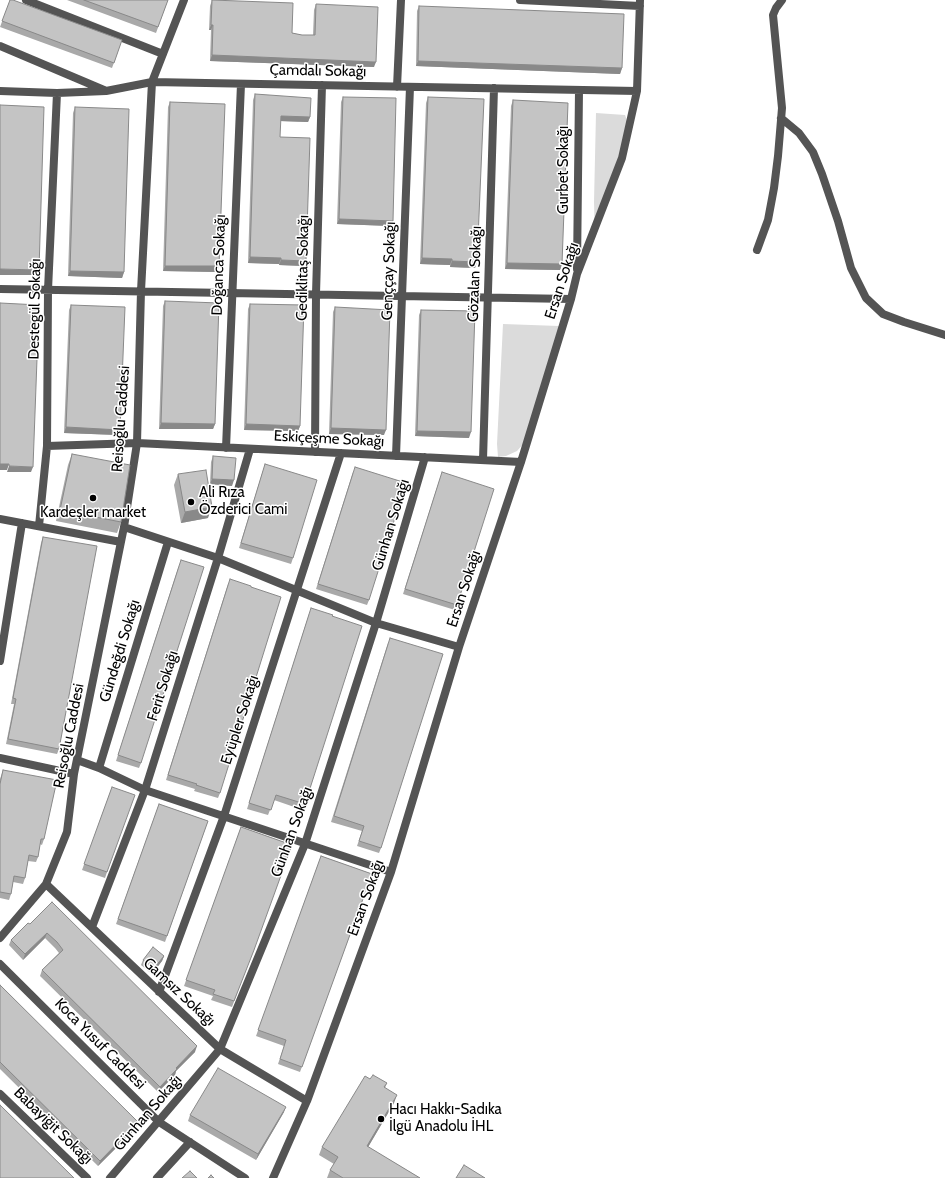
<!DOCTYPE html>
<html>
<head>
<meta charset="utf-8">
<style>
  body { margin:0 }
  canvas { display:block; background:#fff }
</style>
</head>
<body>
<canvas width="945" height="1178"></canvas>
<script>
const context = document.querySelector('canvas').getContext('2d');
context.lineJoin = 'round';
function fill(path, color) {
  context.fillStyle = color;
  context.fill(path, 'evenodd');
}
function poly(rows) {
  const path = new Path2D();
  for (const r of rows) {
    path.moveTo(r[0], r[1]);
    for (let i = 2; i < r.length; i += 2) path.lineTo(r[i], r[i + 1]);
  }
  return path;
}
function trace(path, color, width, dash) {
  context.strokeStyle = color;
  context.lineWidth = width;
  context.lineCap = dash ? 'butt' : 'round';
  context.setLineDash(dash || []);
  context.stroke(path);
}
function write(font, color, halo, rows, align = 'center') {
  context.font = font + ' Cabin,sans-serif';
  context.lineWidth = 3;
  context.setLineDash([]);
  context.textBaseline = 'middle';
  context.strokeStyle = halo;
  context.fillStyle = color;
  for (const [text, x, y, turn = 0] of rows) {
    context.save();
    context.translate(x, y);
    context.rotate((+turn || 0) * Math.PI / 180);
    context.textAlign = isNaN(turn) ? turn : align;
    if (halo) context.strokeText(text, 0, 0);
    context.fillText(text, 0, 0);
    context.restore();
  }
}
fill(poly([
  [596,113,625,115,628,123,617,176,595,238,594,202],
  [503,324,559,326,525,442,517,451,506,456,498,457,497,444]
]), '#dbdbdb');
trace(poly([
  [26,0,163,54],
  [520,0,640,6],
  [0,46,104,90],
  [397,87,401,0],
  [0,91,57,93,106,91,152,82,637,91],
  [781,118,799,133,813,152,822,174,838,221,851,268,866,298,883,314,904,322,945,335],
  [757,250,768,220,774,188,778,156,782,108,773,15,776,8,782,0],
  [577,269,579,90],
  [0,289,571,299],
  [47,446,137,443,521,462],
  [226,448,241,84],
  [315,452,316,294,322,85],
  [396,456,402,296,410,87],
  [483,460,494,88],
  [0,519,121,542],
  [39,526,47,446,48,290,57,93],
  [124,527,218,558,376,623,459,647],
  [0,661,22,523],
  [0,758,74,774],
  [77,760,99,768,145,790,391,872],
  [99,768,168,542],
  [46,884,220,1049,307,1101],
  [92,927,145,790,218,558,250,449],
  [0,938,46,884,67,832,74,774,124,527,137,443,141,291,152,82,184,0],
  [0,964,159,1122,245,1178],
  [159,992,224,816,341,453],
  [0,1094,87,1178],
  [110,1178,220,1049,305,844,376,623,425,457],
  [157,1178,190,1142],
  [273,1178,307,1101,391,872,459,647,521,462,571,299,577,274,622,158,637,91,640,0]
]), '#545454', 8);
fill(poly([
  [10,0,122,40,112,68,0,27],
  [67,0,168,0,156,33],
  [212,0,292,33,302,35,313,35,314,10,316,4,374,67,210,61,211,30,209,30,210,6],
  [419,6,622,68,620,74,416,66,417,11],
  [255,94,310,117,308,122,280,121,280,137,306,261,304,266,279,265,279,264,248,263,253,100],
  [343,97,391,226,337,224,341,102],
  [428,97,477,262,475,268,450,267,450,265,420,264,426,103],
  [513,100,562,264,560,270,505,269,511,106],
  [170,102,217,272,163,271,168,107],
  [75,107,124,272,122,278,68,276,73,113],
  [165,301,215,424,213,429,159,429,163,306],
  [250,304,300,426,298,431,244,430,248,309],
  [71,305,118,435,64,433,69,310],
  [335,307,384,435,329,434,333,312],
  [421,310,469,438,415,436,419,315],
  [72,454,121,522,117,533,56,521,68,465],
  [213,456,232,486,210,484,211,462],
  [265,464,293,558,291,564,239,548],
  [353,472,369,600,367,605,316,589],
  [178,474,208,518,181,523,174,485],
  [440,478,457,605,455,610,403,594],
  [43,537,59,749,57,754,6,744,14,704,11,704,41,543],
  [179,565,141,763,139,768,116,761],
  [228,584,220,793,218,798,194,791,195,789,166,780],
  [309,614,305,804,303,810,274,800,268,815,247,809],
  [388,643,381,848,379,853,357,846,362,831,331,822],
  [3,770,44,839,42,845,40,844,38,857,36,862,28,861,25,878,23,884,13,882,11,894,9,900,0,898,0,779],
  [112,787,107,872,105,878,82,870],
  [159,804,208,821,165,942,116,924],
  [241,827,292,845,232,1007,211,1000,213,996,184,986],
  [321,856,372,874,300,1072,278,1064,284,1046,256,1036],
  [52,902,195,1052,176,1071,175,1075,158,1092,40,976,42,970,59,953,55,948,45,938,23,960,9,945,11,940,30,924],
  [164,956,162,961,152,974,141,965,143,960],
  [0,985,136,1128,98,1166,0,1069],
  [370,1079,387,1083,385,1088,394,1103,368,1147,420,1178,327,1178,330,1170,334,1164,319,1155,322,1147],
  [284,1112,256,1160,188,1121,190,1115]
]), '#a9a9a9');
fill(poly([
  [211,25,213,25,211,30,209,30],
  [212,55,376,62,374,67,210,61],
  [418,61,622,68,620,74,416,66],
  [281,116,310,117,308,122,279,121],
  [339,219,393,221,391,226,337,224],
  [250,257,281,258,279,264,248,263],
  [422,258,452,259,450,265,420,264],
  [281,260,306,261,304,266,279,265],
  [452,261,477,262,475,268,450,267],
  [507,263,562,264,560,270,505,269],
  [165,266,219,266,217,272,163,271],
  [0,269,39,270,37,275,0,275],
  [70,271,124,272,122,278,68,276],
  [161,423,215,424,213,429,159,429],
  [246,424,300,426,298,431,244,430],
  [66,427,120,430,118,435,64,433],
  [331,428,386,430,384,435,329,434],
  [417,431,471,432,469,438,415,436],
  [0,464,9,464,7,470,0,470],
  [9,466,33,467,31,472,7,472],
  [212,479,234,480,232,486,210,484],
  [212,507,208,518,181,523,185,512],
  [47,933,45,938,23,960,25,954],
  [164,956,162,961,152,974,154,968],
  [197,1046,195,1052,176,1071,175,1075,158,1092,160,1087,176,1068],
  [397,1095,394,1103,364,1154,367,1146],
  [286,1107,284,1112,256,1160,258,1154],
  [138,1122,136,1128,98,1166,100,1161]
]), '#898989');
const building = poly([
  [10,0,13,0,122,40,114,63,2,21,10,0],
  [84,0,168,0,158,27,84,0],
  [212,0,293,3,292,33,302,35,315,35,316,4,378,7,376,62,212,55,213,25,211,25,212,0],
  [419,6,624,14,622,68,418,61,419,6],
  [255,94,311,98,310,117,281,116,280,137,310,138,306,261,281,260,281,258,250,257,255,94],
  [343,97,396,98,393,221,339,219,343,97],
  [428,97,484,99,477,262,452,261,452,259,422,258,428,97],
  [513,100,568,103,562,264,507,263,513,100],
  [170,102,225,104,219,266,165,266,170,102],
  [0,105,44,107,39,270,0,269,0,105],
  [75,107,129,109,124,272,70,271,75,107],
  [165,301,219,303,215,424,161,423,165,301],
  [0,303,39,305,33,467,9,466,9,464,0,464,0,303],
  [250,304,304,305,300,426,246,424,250,304],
  [71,305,125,307,120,430,66,427,71,305],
  [335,307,390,310,386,430,331,428,335,307],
  [421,310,475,311,471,432,417,431,421,310],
  [72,454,130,465,121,522,60,510,72,454],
  [213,456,236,458,234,480,212,479,213,456],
  [265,464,317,480,293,558,241,543,265,464],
  [355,467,406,483,369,600,318,584,355,467],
  [206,470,212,507,185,512,178,474,206,470],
  [442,472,494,489,457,605,405,589,442,472],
  [43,537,97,546,59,749,8,739,16,699,13,698,43,537],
  [181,560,204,567,141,763,118,755,181,560],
  [230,579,251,586,251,587,281,597,220,793,196,785,197,784,168,775,230,579],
  [311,608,333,615,332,616,362,626,305,804,276,795,271,810,249,803,311,608],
  [390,638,443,654,381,848,359,841,364,826,334,816,390,638],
  [3,770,57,780,44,839,41,839,38,857,29,855,25,878,14,876,11,894,0,892,0,784,3,770],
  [112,787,135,795,107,872,84,864,112,787],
  [159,804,208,821,167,936,118,919,159,804],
  [241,827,292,845,254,950,234,1001,213,994,215,990,186,980,241,827],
  [321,856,372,874,302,1067,280,1059,286,1040,258,1030,321,856],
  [52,902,197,1046,176,1068,177,1069,160,1087,42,970,63,950,57,942,47,933,25,954,11,940,28,923,30,924,52,902],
  [153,947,164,956,154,968,143,960,153,947],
  [0,985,138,1122,100,1161,0,1062,0,985],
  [218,1068,286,1107,258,1154,190,1115,218,1068],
  [373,1075,387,1083,384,1087,397,1095,367,1146,420,1178,343,1178,330,1170,338,1157,322,1147,365,1076,370,1079,373,1075],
  [0,1105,74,1178,0,1178,0,1105],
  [464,1165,485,1178,456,1178,464,1165],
  [190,1171,197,1178,182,1178,190,1171],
  [211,1175,214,1178,208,1178,211,1175]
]);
fill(building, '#c4c4c4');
trace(building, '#898989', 1);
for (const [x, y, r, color] of [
  [93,498,4,"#000"],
  [191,502,4,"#000"],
  [381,1119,4,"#000"]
]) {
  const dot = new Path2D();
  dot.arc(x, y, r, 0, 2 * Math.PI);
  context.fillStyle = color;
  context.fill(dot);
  trace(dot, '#fff', 1.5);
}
write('15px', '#000', '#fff', [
  ["Çamdalı Sokağı",318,71,1],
  ["Gurbet Sokağı",564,170,-90],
  ["Doğanca Sokağı",219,265,-88],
  ["Gediklitaş Sokağı",303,268,-89],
  ["Genççay Sokağı",389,271,-88],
  ["Gözalan Sokağı",475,274,-88],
  ["Ersan Sokağı",562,281,-72],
  ["Destegül Sokağı",35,309,-89],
  ["Reisoğlu Caddesi",121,419,-86],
  ["Eskiçeşme Sokağı",329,439,3],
  ["Günhan Sokağı",391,525,-73],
  ["Ersan Sokağı",464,589,-72],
  ["Gündeğdi Sokağı",120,651,-73],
  ["Ferit Sokağı",163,686,-73],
  ["Eyüpler Sokağı",240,720,-72],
  ["Reisoğlu Caddesi",69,736,-79],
  ["Günhan Sokağı",292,832,-70],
  ["Ersan Sokağı",366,898,-70],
  ["Gamsız Sokağı",179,992,43],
  ["Koca Yusuf Caddesi",100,1044,45],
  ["Günhan Sokağı",148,1113,-49],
  ["Babayiğit Sokağı",53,1126,44]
]);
write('15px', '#000', '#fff', [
  ["Ali Rıza",199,493],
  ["Özderici Cami",199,510],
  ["Kardeşler market",93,513,"center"],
  ["Hacı Hakkı-Sadıka",389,1110],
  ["İlgü Anadolu İHL",389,1127]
], 'left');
</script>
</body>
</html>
